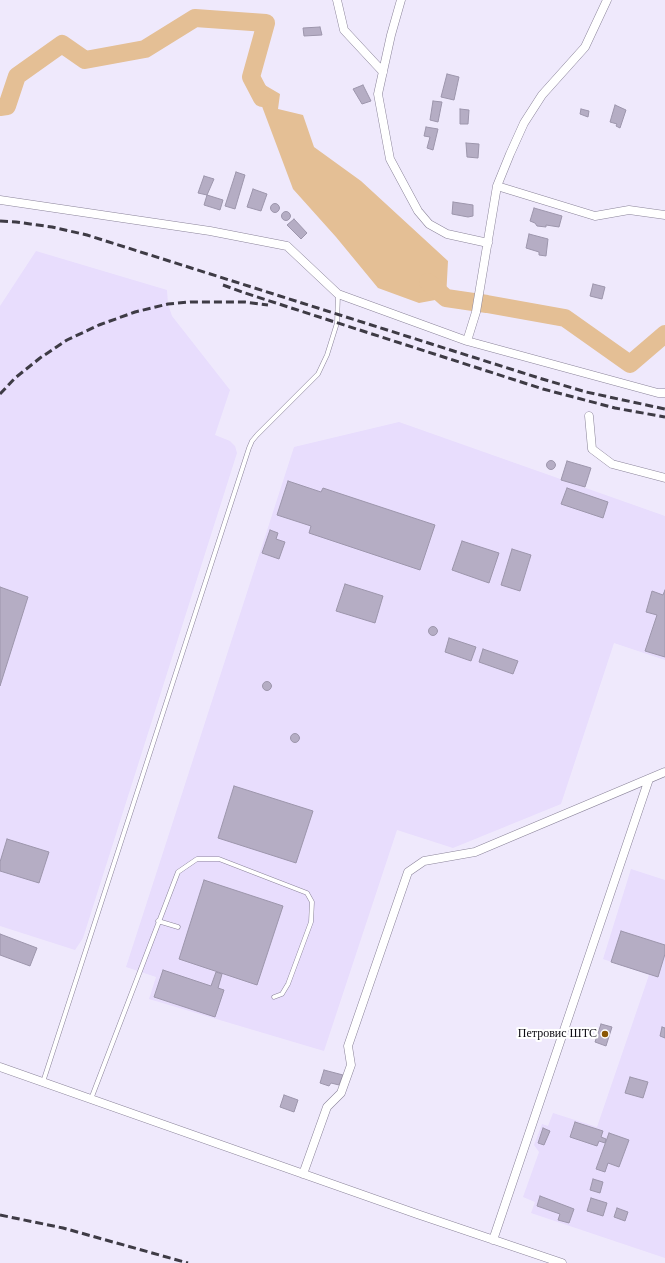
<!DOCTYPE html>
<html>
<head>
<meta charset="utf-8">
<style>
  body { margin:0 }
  canvas { display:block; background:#efe9fc }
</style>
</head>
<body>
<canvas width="665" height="1263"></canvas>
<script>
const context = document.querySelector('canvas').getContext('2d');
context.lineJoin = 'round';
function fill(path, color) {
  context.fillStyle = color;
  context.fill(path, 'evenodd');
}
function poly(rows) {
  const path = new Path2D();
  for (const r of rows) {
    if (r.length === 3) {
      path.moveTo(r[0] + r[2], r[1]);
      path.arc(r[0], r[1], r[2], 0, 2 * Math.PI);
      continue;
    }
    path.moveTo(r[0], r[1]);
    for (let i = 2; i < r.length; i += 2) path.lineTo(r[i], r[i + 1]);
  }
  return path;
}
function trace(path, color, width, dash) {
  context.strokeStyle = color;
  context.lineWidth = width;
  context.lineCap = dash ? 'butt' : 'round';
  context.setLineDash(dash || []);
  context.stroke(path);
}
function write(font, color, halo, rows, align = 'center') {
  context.font = font + ' "Times New Roman",serif';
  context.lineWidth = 4;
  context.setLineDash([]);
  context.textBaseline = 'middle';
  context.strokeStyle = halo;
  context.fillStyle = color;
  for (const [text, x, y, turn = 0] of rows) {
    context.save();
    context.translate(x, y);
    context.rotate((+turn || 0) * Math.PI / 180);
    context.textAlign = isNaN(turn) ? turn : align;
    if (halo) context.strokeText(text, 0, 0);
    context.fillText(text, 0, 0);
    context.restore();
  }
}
fill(poly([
  [36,251,167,290,168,304,172,316,230,390,215,435,230,441,235,446,237,453,83,938,75,950,0,926,0,306],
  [399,422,665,516,665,660,614,643,561,804,453,848,397,830,324,1051,149,999,156,977,126,967,294,447],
  [631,869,665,880,665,1258,531,1213,535,1202,523,1197,539,1152,534,1145,542,1124,548,1126,553,1113,597,1127,649,975,603,959]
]), '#e8ddfd');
fill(poly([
  [251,77,280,94,278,109,303,115,314,147,361,181,448,261,446,298,419,303,378,288,336,237,293,189]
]), '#e4bf95');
trace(poly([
  [0,107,7,106,17,76,62,44,85,60,145,49,195,18,266,23,251,77,262,98],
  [428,282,446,298,487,304,565,318,630,364,665,334]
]), '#e4bf95', 18);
const building = poly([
  [320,27,322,35,304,36,303,28,320,27],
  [447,74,459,77,454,100,441,97,447,74],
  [363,85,371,101,362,104,353,89,363,85],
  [433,101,442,102,438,122,430,120,433,101],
  [615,105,626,110,620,128,616,126,617,124,610,122,615,105],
  [460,109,469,110,468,124,460,124,460,109],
  [581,109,589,111,588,117,580,114,581,109],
  [426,127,438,129,433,150,427,148,430,137,424,136,426,127],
  [466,143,479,144,478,158,467,157,466,143],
  [236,172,245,175,235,209,225,206,236,172],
  [204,176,214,179,207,195,198,193,204,176],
  [253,189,267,194,261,211,247,207,253,189],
  [207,195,223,200,220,210,204,205,207,195],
  [453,202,473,205,473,216,468,217,452,214,453,202],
  [275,208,4.5],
  [534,208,562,216,559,227,546,225,546,227,537,226,535,223,530,221,534,208],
  [286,216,4.5],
  [294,219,307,233,301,239,287,225,294,219],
  [529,234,548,239,546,256,539,255,539,252,526,248,529,234],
  [593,284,605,287,602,299,590,296,593,284],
  [551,465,4.5],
  [567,461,591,468,585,487,561,480,567,461],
  [288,481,321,492,323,488,435,525,420,570,309,533,311,526,277,515,288,481],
  [567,488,608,502,603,518,561,504,567,488],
  [270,530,278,533,276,539,285,542,279,559,262,553,270,530],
  [462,541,499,553,489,583,452,570,462,541],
  [512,549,531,555,520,591,501,585,512,549],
  [345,584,383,596,375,623,336,611,345,584],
  [0,587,28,597,0,686,0,587],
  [665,590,665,657,645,651,657,615,646,612,652,591,663,595,665,590],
  [433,631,4.5],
  [449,638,476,647,471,661,445,652,449,638],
  [483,649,518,661,513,674,479,662,483,649],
  [267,686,4.5],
  [295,738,4.5],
  [234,786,313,811,296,863,218,838,234,786],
  [7,839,49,852,39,883,0,871,0,862,7,839],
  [204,880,283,906,257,985,179,959,204,880],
  [621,931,665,945,665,954,658,977,611,962,621,931],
  [0,934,37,948,30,966,0,955,0,934],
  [163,970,211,986,216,972,222,974,218,988,224,990,215,1017,154,997,163,970],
  [601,1024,612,1027,606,1046,595,1042,601,1024],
  [662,1027,665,1028,665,1038,660,1036,662,1027],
  [324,1070,343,1075,339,1085,331,1083,329,1086,320,1083,324,1070],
  [630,1077,648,1082,643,1098,625,1093,630,1077],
  [284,1095,298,1100,294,1112,280,1107,284,1095],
  [575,1122,603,1131,601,1137,606,1139,605,1143,599,1141,597,1146,570,1137,575,1122],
  [543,1128,550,1131,544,1145,538,1143,543,1128],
  [609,1133,629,1140,619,1167,608,1163,605,1172,596,1169,609,1133],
  [593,1179,603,1182,600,1193,590,1190,593,1179],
  [540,1196,574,1209,569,1223,558,1220,560,1214,537,1206,540,1196],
  [591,1198,607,1203,603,1216,587,1211,591,1198],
  [617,1208,628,1212,625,1221,614,1217,617,1208]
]);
fill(building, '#b5adc4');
trace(building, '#9d96ac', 1);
const lane = poly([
  [158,921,178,927],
  [43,1082,249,448,252,441,257,435,318,374,327,355,337,323,338,295],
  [91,1099,178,872,197,859,219,859,307,893,312,902,311,922,288,984,282,994,274,997]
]);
const street = poly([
  [337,0,344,30,383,72],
  [401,0,391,35,378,94,390,159,418,211,429,224,447,234,488,243],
  [497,186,595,216,629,210,665,215],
  [0,200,210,231,287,246,338,294,467,341,658,393,665,393],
  [467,341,476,312,497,186,510,154,524,123,542,95,585,47,607,0],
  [589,416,592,449,612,464,665,478],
  [0,1067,417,1214,562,1263],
  [303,1174,327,1107,341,1093,351,1065,348,1046,408,872,424,861,475,852,665,772],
  [493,1240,649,779]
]);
trace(lane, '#8b849a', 5);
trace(street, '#8b849a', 9);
trace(lane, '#fff', 4);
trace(street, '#fff', 8);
trace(poly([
  [0,221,16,222,52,227,87,235,539,378,586,392,665,409],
  [223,285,245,293,313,315,543,389,615,408,665,417],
  [0,394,15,378,40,358,67,340,99,325,135,312,168,304,190,302,245,302,268,305],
  [0,1215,63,1228,188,1263]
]), '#3e3b45', 3, [8, 4]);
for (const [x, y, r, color] of [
  [605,1034,4,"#8b5704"]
]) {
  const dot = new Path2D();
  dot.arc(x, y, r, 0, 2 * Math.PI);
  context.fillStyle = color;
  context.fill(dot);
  trace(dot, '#fff', 1.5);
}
write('12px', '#0d0b12', '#fff', [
  ["Петровис ШТС",597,1034]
], 'right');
</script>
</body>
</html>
